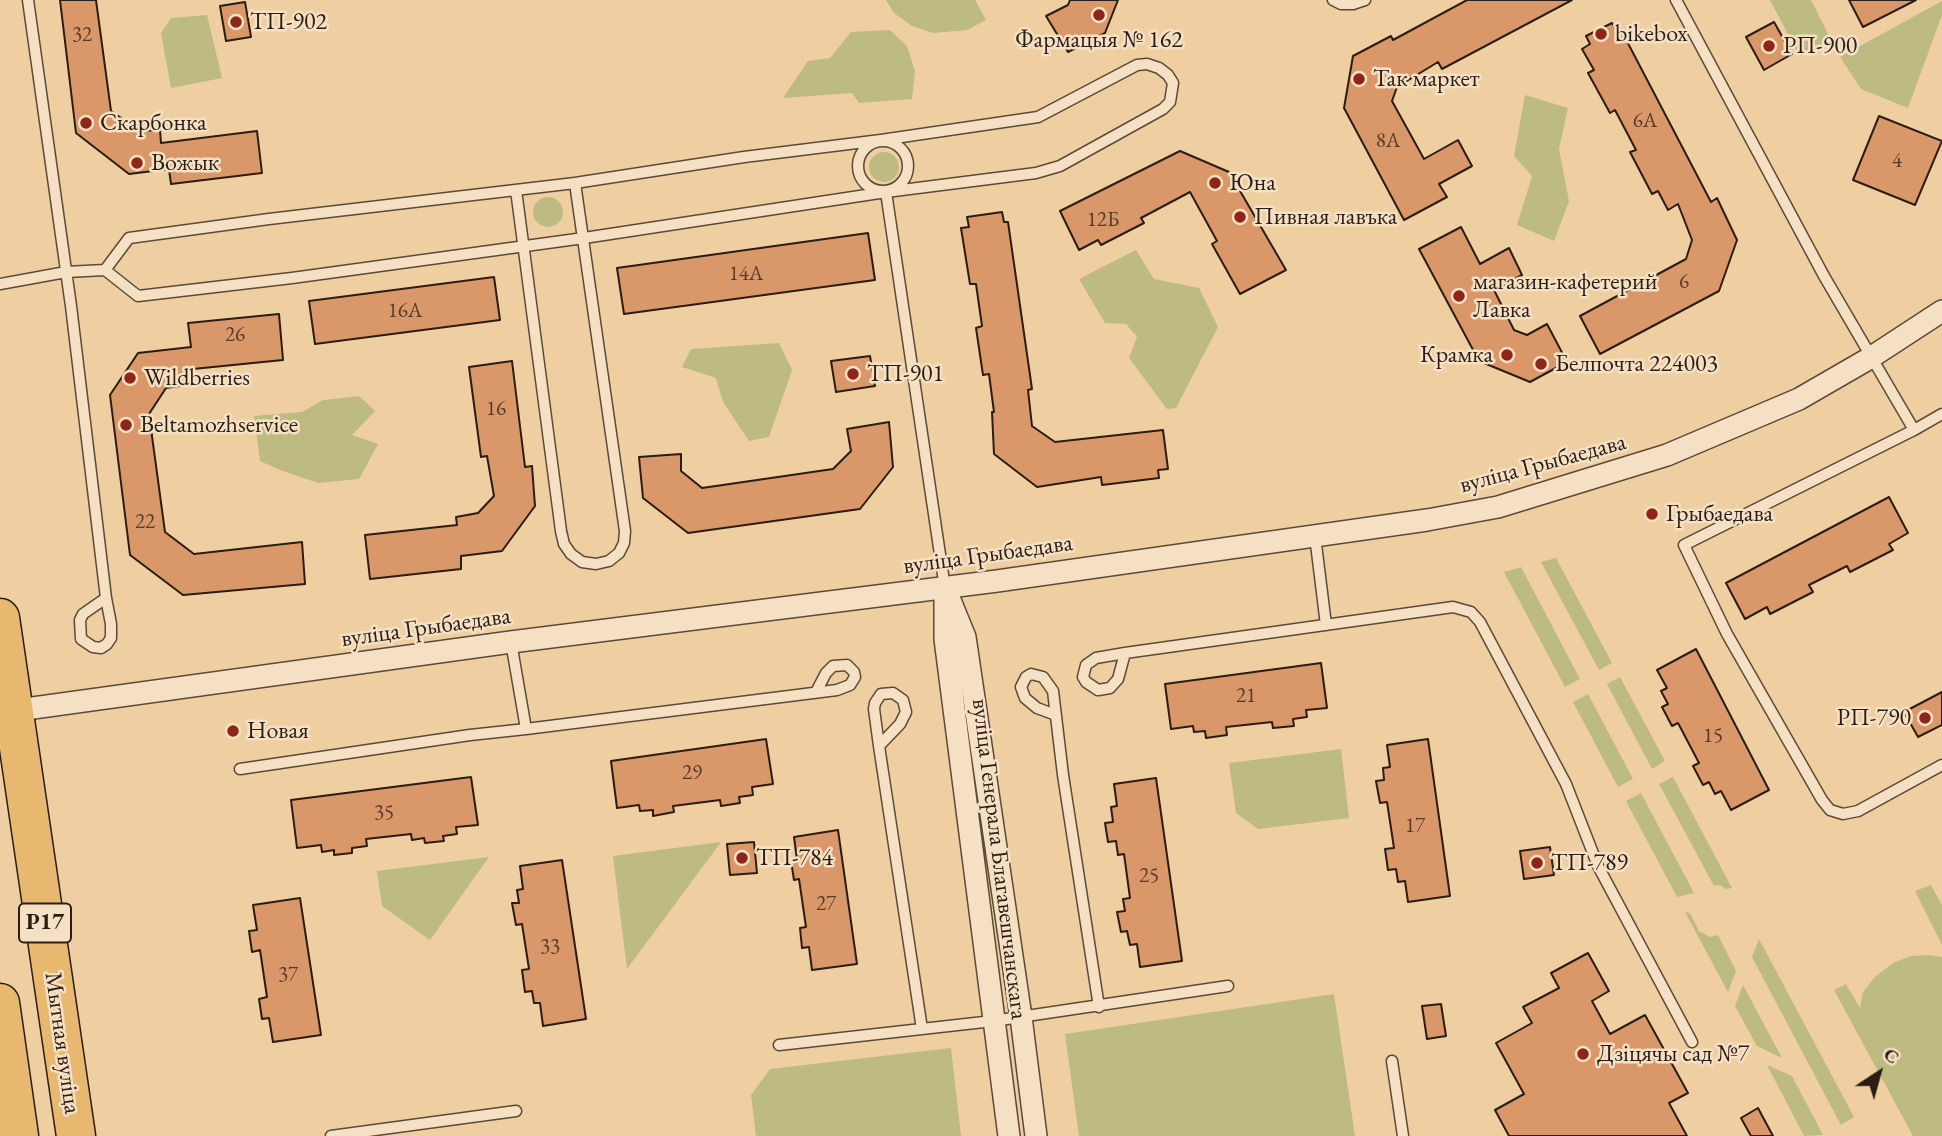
<!DOCTYPE html>
<html>
<head>
<meta charset="utf-8">
<style>
  body { margin:0 }
  #map { position:relative; width:1942px; height:1136px; overflow:hidden; background:#efcfa2; font-family:"EB Garamond",serif }
  canvas { display:block }
  .north { position:absolute; left:1844px; top:1038px; width:70px; height:70px; -webkit-text-stroke:5px #f5e0c3; paint-order:stroke; rotate:36deg; font-size:19px; font-weight:700; line-height:28px; text-align:center; color:#2a1d15 }
  .north::after { content:''; display:block; margin:auto; width:24px; height:32px; background:#2a1d15; clip-path:polygon(50% 0,100% 100%,50% 72%,0 100%) }
</style>
</head>
<body>
<div id="map">
<canvas width="1942" height="1136"></canvas>
<div class="north">С</div>
</div>
<script>
const context = document.querySelector('canvas').getContext('2d');
context.lineJoin = 'round';
function fill(path, color) {
  context.fillStyle = color;
  context.fill(path, 'evenodd');
}
function poly(rows) {
  const path = new Path2D();
  for (const r of rows) {
    if (r.length === 3) {
      path.moveTo(r[0] + r[2], r[1]);
      path.arc(r[0], r[1], r[2], 0, 2 * Math.PI);
      continue;
    }
    path.moveTo(r[0], r[1]);
    for (let i = 2; i < r.length; i += 2) path.lineTo(r[i], r[i + 1]);
  }
  return path;
}
function trace(path, color, width, dash) {
  context.strokeStyle = color;
  context.lineWidth = width;
  context.lineCap = dash ? 'butt' : 'round';
  context.setLineDash(dash || []);
  context.stroke(path);
}
function write(font, color, halo, rows, align = 'center') {
  context.font = font + ' "EB Garamond",serif';
  context.lineWidth = 5;
  context.setLineDash([]);
  context.textBaseline = 'middle';
  context.strokeStyle = halo;
  context.fillStyle = color;
  for (const [text, x, y, turn = 0] of rows) {
    context.save();
    context.translate(x, y);
    context.rotate((+turn || 0) * Math.PI / 180);
    context.textAlign = isNaN(turn) ? turn : align;
    if (halo) context.strokeText(text, 0, 0);
    context.fillText(text, 0, 0);
    context.restore();
  }
}
fill(poly([
  [886,0,975,0,986,20,967,30,933,33,912,26,894,13],
  [1770,0,1811,0,1831,40,1800,57],
  [1942,1,1942,15,1908,108,1861,89,1840,57],
  [207,15,222,78,171,88,161,33,171,18],
  [890,30,907,46,915,71,912,99,859,103,852,93,783,98,808,61,830,58,851,32],
  [1525,95,1568,108,1559,149,1569,201,1554,241,1517,225,1532,176,1514,156],
  [884,167,15],
  [548,212,15],
  [1136,250,1154,279,1199,288,1218,327,1176,408,1167,409,1129,358,1137,337,1126,324,1105,323,1079,279],
  [779,343,792,370,769,437,749,441,723,402,716,378,682,367,691,349],
  [359,396,375,411,352,435,378,444,359,479,318,483,280,470,260,461,254,416,302,412,323,400],
  [1556,558,1612,663,1599,670,1541,562],
  [1521,567,1580,679,1565,687,1504,572],
  [1620,677,1665,761,1652,769,1607,684],
  [1588,694,1633,779,1618,787,1573,702],
  [1341,749,1349,818,1258,829,1236,813,1229,763],
  [1673,777,1732,888,1726,889,1720,885,1714,886,1659,784],
  [1641,793,1694,893,1677,897,1626,801],
  [721,842,627,969,613,856],
  [489,857,430,940,382,906,377,871],
  [1931,885,1942,905,1942,945,1915,891],
  [1685,912,1690,913,1699,931,1710,937,1718,935,1736,971,1728,992],
  [1759,939,1854,1117,1841,1125,1752,957],
  [1928,955,1942,957,1942,1136,1913,1136,1834,990,1846,984,1860,1008,1863,992,1876,976,1893,963,1911,956],
  [1743,985,1782,1058,1757,1046,1735,1006],
  [1334,994,1355,1136,1079,1136,1065,1034],
  [951,1048,961,1136,756,1136,751,1095,770,1069],
  [1767,1065,1792,1076,1823,1135,1804,1136]
]), '#bdba82');
const building = poly([
  [60,0,96,0,111,111,140,131,160,130,161,143,257,131,262,173,171,184,169,169,129,174,76,133,60,0],
  [1070,0,1118,0,1105,33,1068,52,1046,16,1068,5,1070,0],
  [1467,0,1572,0,1442,69,1438,62,1397,87,1392,101,1424,159,1458,140,1472,166,1439,184,1447,197,1404,220,1344,108,1353,56,1391,36,1393,40,1467,0],
  [1849,0,1916,0,1863,27,1849,0],
  [245,2,251,37,226,41,220,6,245,2],
  [1774,22,1792,54,1764,70,1746,37,1774,22],
  [1612,23,1617,31,1620,28,1711,202,1717,198,1737,240,1719,291,1600,354,1580,316,1686,259,1692,240,1678,204,1668,210,1658,191,1652,194,1630,152,1636,150,1615,110,1610,113,1588,73,1594,70,1582,49,1590,44,1586,36,1612,23],
  [1879,116,1942,141,1915,205,1853,180,1879,116],
  [1180,151,1229,172,1286,270,1240,294,1212,244,1217,241,1190,192,1141,218,1144,223,1101,245,1098,240,1079,250,1060,211,1180,151],
  [1002,212,1004,222,1008,222,1032,389,1028,390,1032,426,1055,442,1163,430,1168,469,1158,470,1159,478,1102,485,1101,477,1037,487,994,454,992,412,994,412,989,374,983,375,976,328,982,326,976,284,970,284,961,228,969,227,967,217,1002,212],
  [1461,227,1480,264,1509,248,1522,275,1494,290,1514,330,1527,335,1547,324,1567,362,1530,382,1479,361,1419,249,1461,227],
  [868,233,875,280,624,314,617,268,868,233],
  [494,277,500,320,315,344,309,301,494,277],
  [279,314,283,360,193,369,194,384,166,388,149,414,165,532,194,554,302,542,305,584,183,595,130,555,110,395,138,353,191,347,188,323,279,314],
  [870,356,875,386,836,392,831,361,870,356],
  [512,361,525,467,532,466,535,506,502,551,461,556,461,569,370,579,365,535,457,525,456,517,478,513,494,496,487,456,481,457,469,367,512,361],
  [889,422,893,467,860,509,688,533,643,498,639,457,681,454,681,471,702,488,833,469,851,451,847,429,889,422],
  [1889,497,1908,533,1889,544,1893,550,1850,572,1847,566,1809,585,1813,592,1770,614,1767,607,1745,619,1726,583,1889,497],
  [1696,649,1769,790,1731,810,1721,791,1715,794,1709,782,1703,785,1693,766,1699,763,1678,723,1672,726,1662,707,1668,704,1661,691,1667,688,1657,670,1696,649],
  [1321,663,1327,708,1306,710,1307,717,1293,719,1294,726,1273,728,1272,722,1226,727,1227,735,1206,738,1205,731,1194,732,1193,726,1171,729,1165,684,1321,663],
  [1942,692,1942,725,1918,737,1904,712,1942,692],
  [766,739,773,784,752,787,753,795,739,797,740,803,721,806,720,800,673,806,674,812,653,816,653,810,640,811,639,805,617,808,611,761,766,739],
  [1428,739,1450,896,1408,902,1405,881,1398,882,1396,869,1388,870,1385,849,1394,848,1387,802,1380,803,1376,781,1384,780,1383,768,1390,767,1387,745,1428,739],
  [471,777,478,825,456,827,457,834,443,836,444,841,425,843,424,838,412,840,411,834,366,839,367,846,352,848,352,853,334,855,334,850,322,852,321,845,297,848,291,800,471,777],
  [1156,778,1182,961,1140,967,1137,944,1130,945,1127,931,1121,932,1117,912,1125,911,1123,899,1130,898,1124,854,1118,855,1116,841,1108,842,1105,823,1113,822,1111,807,1117,806,1114,784,1156,778],
  [838,830,857,964,812,970,809,947,802,948,800,928,806,927,799,879,794,880,791,861,797,860,794,837,838,830],
  [754,842,757,873,730,875,727,844,754,842],
  [1550,847,1554,875,1524,879,1520,851,1550,847],
  [562,860,586,1019,543,1026,540,1003,534,1003,532,991,525,992,522,970,529,969,522,924,516,925,512,903,519,903,517,890,523,889,520,866,562,860],
  [300,898,321,1035,273,1042,269,1018,262,1019,259,999,267,997,260,950,252,952,249,931,257,930,253,905,300,898],
  [1588,953,1609,991,1592,1001,1610,1034,1645,1015,1688,1093,1669,1103,1687,1136,1509,1136,1495,1110,1524,1094,1496,1043,1532,1023,1523,1007,1559,988,1551,973,1588,953],
  [1441,1004,1446,1036,1427,1039,1422,1006,1441,1004],
  [1758,1108,1773,1136,1751,1136,1741,1118,1758,1108]
]);
fill(building, '#da976a');
trace(building, '#2a1d15', 2);
const lane = poly([
  [28,0,71,306,106,598,111,624,111,638,107,644,101,648,93,647,81,639,80,620,83,614,106,598],
  [1333,0,1341,4,1353,4,1365,0],
  [1676,0,1824,276,1914,430,1684,545,1727,634,1822,800,1830,810,1843,814,1858,811,1942,765],
  [883,166,25],
  [516,190,561,531,564,544,571,554,582,562,596,564,609,561,619,553,624,543,625,531,575,183],
  [886,192,945,588],
  [0,284,66,272,105,270,138,296,292,278,584,238,886,192,1036,173,1060,166,1163,109,1170,102,1173,83,1168,75,1159,68,1147,64,1137,65,1038,117,881,140,744,157,575,183,269,219,129,238,105,270],
  [1914,430,1942,414],
  [1315,536,1326,625],
  [1125,653,1118,679,1110,688,1098,690,1086,682,1083,677,1086,665,1096,658,1125,653,1453,607,1471,612,1480,622,1566,784,1598,866,1692,1042],
  [1056,715,1037,708,1025,698,1021,687,1026,677,1031,674,1043,677,1053,691,1063,775,1099,1007],
  [526,729,837,690,850,685,855,677,854,672,847,665,833,666,826,673,816,692],
  [879,746,900,724,906,712,903,700,893,693,881,694,875,703,874,709,879,746,922,1029],
  [240,769,470,735,526,729,511,642],
  [779,1045,993,1021,1228,986],
  [1392,1061,1403,1136],
  [331,1136,516,1111]
]);
const street = poly([
  [945,588,965,637,1021,1017,1036,1136],
  [945,600,945,639,1009,1136],
  [4,712,511,642,997,581,1427,520,1498,507,1667,455,1799,399,1870,358,1942,311]
]);
const highway = poly([
  [0,618,76,1136],
  [0,1003,19,1136]
]);
trace(lane, '#5b4a38', 13);
trace(street, '#5b4a38', 24);
trace(highway, '#2a1d15', 41);
trace(lane, '#f5e0c3', 10);
trace(street, '#f5e0c3', 21);
trace(highway, '#e8b871', 38);
for (const [x, y, r, color] of [
  [1099,15,7,"#8f2418"],
  [236,22,7,"#8f2418"],
  [1601,34,7,"#8f2418"],
  [1769,46,7,"#8f2418"],
  [1359,79,7,"#8f2418"],
  [86,123,7,"#8f2418"],
  [137,163,7,"#8f2418"],
  [1215,183,7,"#8f2418"],
  [1240,217,7,"#8f2418"],
  [1459,296,7,"#8f2418"],
  [1507,355,7,"#8f2418"],
  [1541,364,7,"#8f2418"],
  [853,374,7,"#8f2418"],
  [130,378,7,"#8f2418"],
  [126,425,7,"#8f2418"],
  [1652,514,7,"#8f2418"],
  [1925,718,7,"#8f2418"],
  [233,731,7,"#8f2418"],
  [742,858,7,"#8f2418"],
  [1537,863,7,"#8f2418"],
  [1583,1054,7,"#8f2418"]
]) {
  const dot = new Path2D();
  dot.arc(x, y, r, 0, 2 * Math.PI);
  context.fillStyle = color;
  context.fill(dot);
  trace(dot, '#f5e0c3', 2.5);
}
write('21px', '#563c2a', null, [
  ["32",82,35],
  ["6А",1645,121],
  ["8А",1388,141],
  ["4",1897,161],
  ["12Б",1103,220],
  ["14А",746,274],
  ["6",1684,282],
  ["16А",405,311],
  ["26",235,335],
  ["16",496,409],
  ["22",145,522],
  ["21",1246,696],
  ["15",1713,736],
  ["29",692,773],
  ["35",384,813],
  ["17",1415,826],
  ["25",1149,876],
  ["27",826,904],
  ["33",550,947],
  ["37",288,975]
]);
for (const [x, y, w] of [
  [45,923,52]
]) {
  const box = new Path2D();
  box.roundRect(x - w / 2, y - 19.5, w, 39, 5);
  context.fillStyle = '#f5e0c3';
  context.fill(box);
  trace(box, '#2a1d15', 2);
}
write('bold 23px', '#2a1d15', null, [
  ["Р17",45,923]
]);
write('24px', '#2a1d15', '#f5e0c3', [
  ["ТП-902",250,22],
  ["bikebox",1615,34],
  ["Фармацыя № 162",1099,40,"center"],
  ["РП-900",1783,46],
  ["Так маркет",1373,79],
  ["Скарбонка",100,123],
  ["Вожык",151,163],
  ["Юна",1229,183],
  ["Пивная лавъка",1254,217],
  ["магазин-кафетерий",1473,282],
  ["Лавка",1473,310],
  ["Крамка",1493,355,"right"],
  ["Белпочта 224003",1555,364],
  ["ТП-901",867,374],
  ["Wildberries",144,378],
  ["Beltamozhservice",140,425],
  ["Грыбаедава",1666,514],
  ["РП-790",1911,718,"right"],
  ["Новая",247,731],
  ["ТП-784",756,858],
  ["ТП-789",1551,863],
  ["Дзіцячы сад №7",1597,1054]
], 'left');
write('24px', '#2a1d15', '#f5e0c3', [
  ["вуліца Грыбаедава",1543,464,-15],
  ["вуліца Грыбаедава",988,555,-8],
  ["вуліца Грыбаедава",426,628,-8],
  ["вуліца Генерала Благавешчанскага",999,859,83],
  ["Мытная вуліца",62,1043,82]
]);
</script>
</body>
</html>
